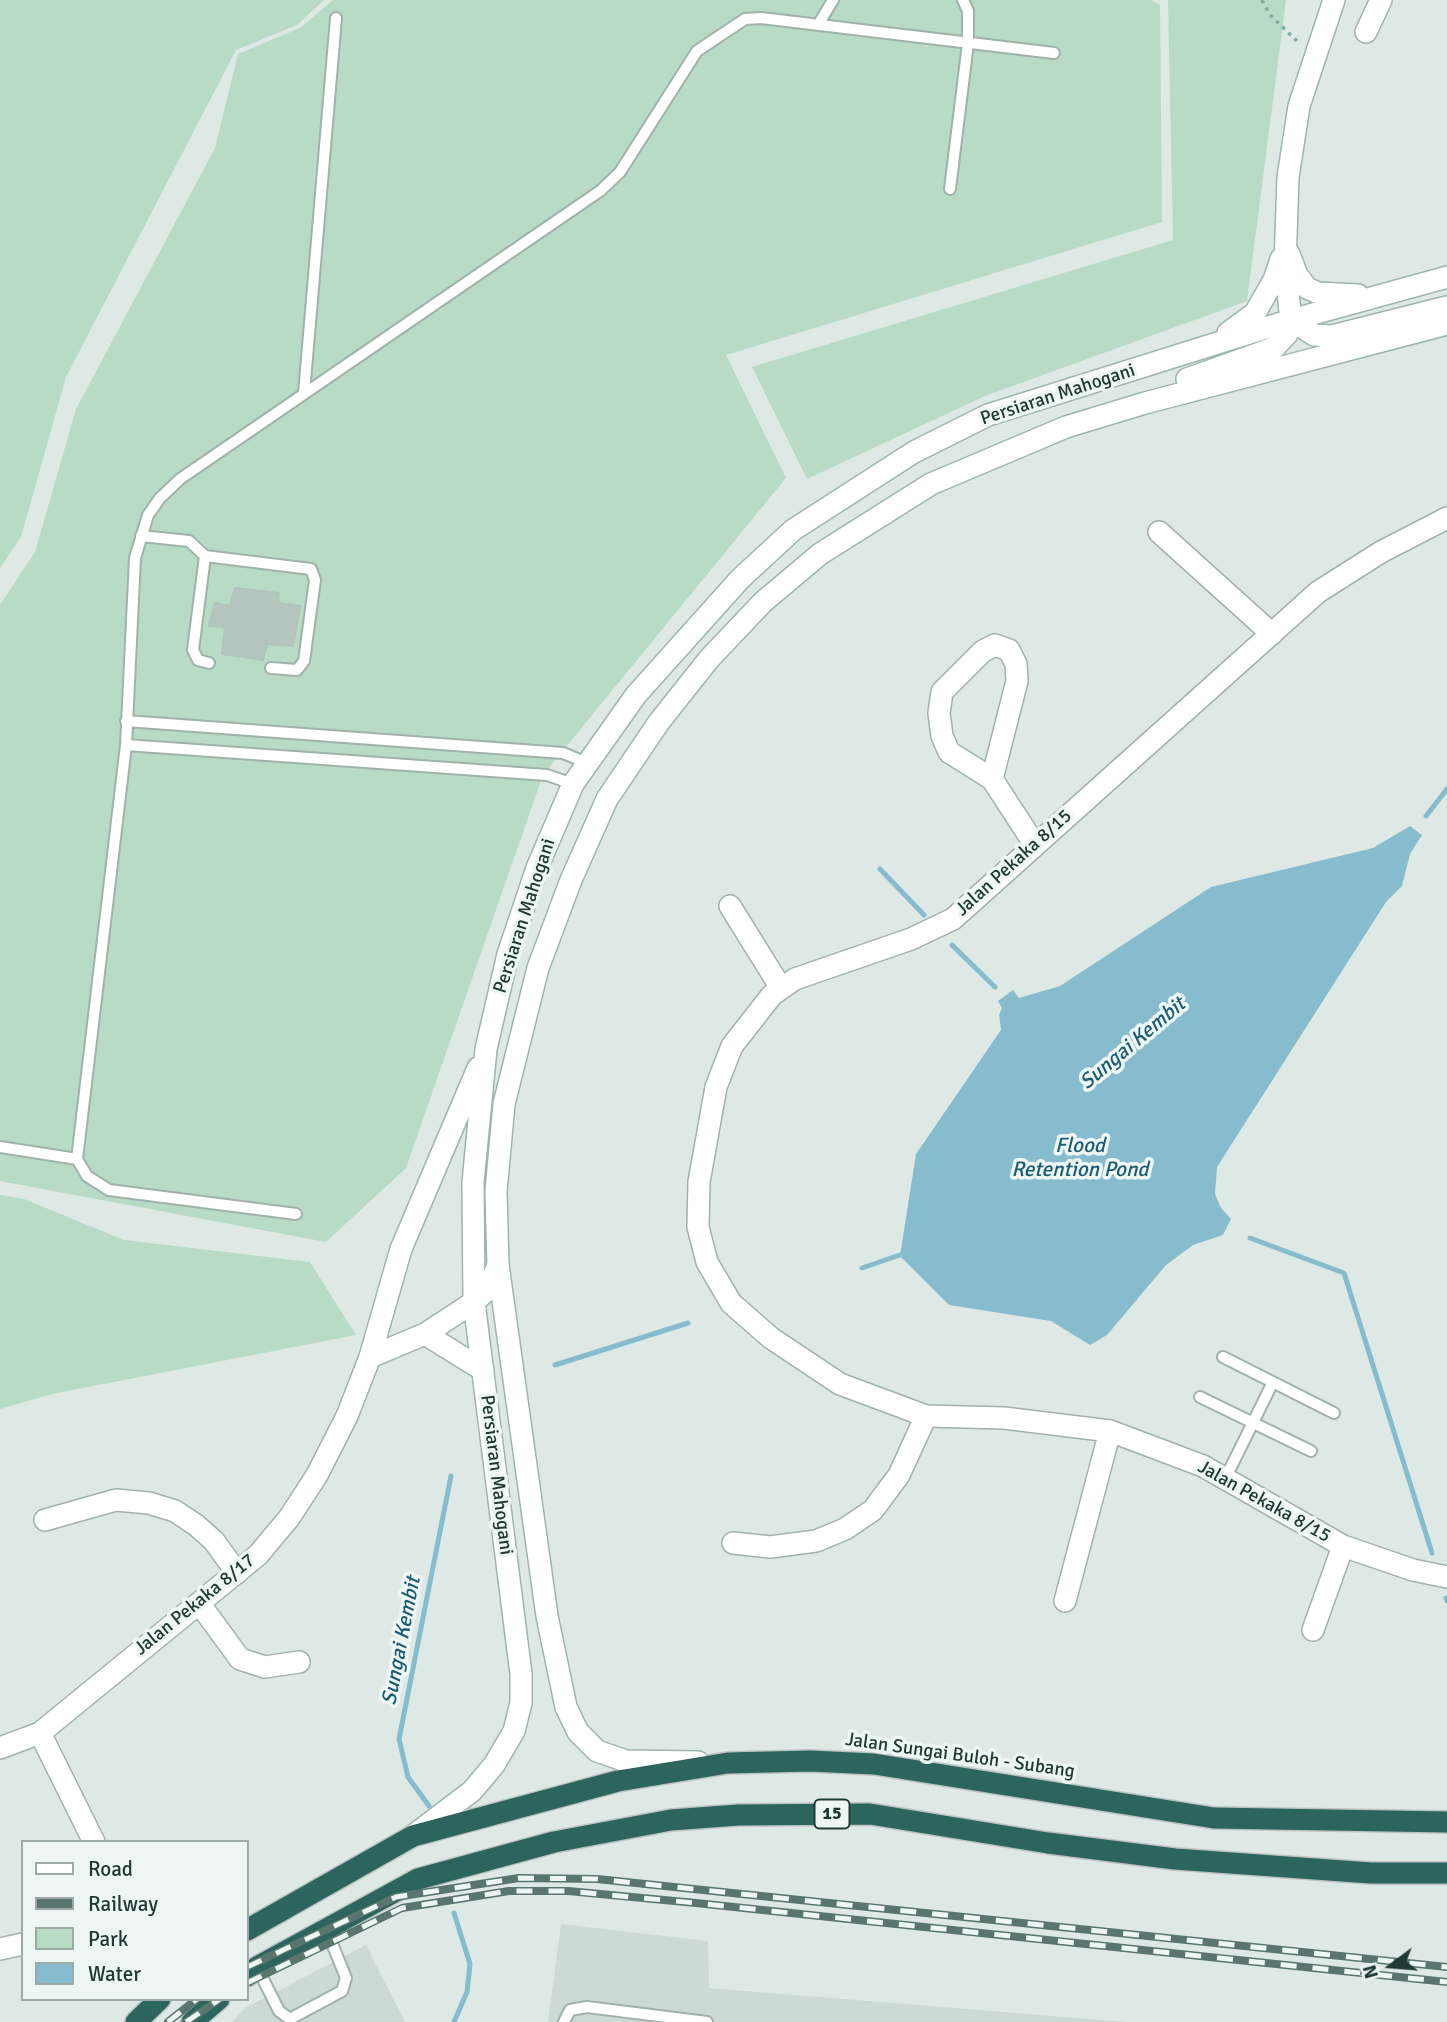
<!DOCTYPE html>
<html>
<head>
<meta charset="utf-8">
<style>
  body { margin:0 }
  #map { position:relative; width:1447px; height:2022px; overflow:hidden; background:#dee9e5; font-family:Signika,sans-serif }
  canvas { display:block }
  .legend { position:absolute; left:21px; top:1840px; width:228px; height:161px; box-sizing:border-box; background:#eef6f3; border:2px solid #9caaa7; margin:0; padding:9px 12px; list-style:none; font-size:21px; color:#203934 }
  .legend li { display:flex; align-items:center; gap:14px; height:35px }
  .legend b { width:35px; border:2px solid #9caaa7 }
  .north { position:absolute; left:1356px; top:1931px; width:70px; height:70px; -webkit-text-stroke:5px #eef6f3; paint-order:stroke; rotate:254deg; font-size:19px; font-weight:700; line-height:28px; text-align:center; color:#203934 }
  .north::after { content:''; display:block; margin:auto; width:24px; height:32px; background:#203934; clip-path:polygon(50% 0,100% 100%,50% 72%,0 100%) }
</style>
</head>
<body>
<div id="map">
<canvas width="1447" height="2022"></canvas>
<ul class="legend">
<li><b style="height:9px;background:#fff"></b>Road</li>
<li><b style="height:9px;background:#5a7570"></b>Railway</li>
<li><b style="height:19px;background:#b7dbc4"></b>Park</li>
<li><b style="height:19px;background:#86bcce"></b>Water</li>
</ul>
<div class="north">N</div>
</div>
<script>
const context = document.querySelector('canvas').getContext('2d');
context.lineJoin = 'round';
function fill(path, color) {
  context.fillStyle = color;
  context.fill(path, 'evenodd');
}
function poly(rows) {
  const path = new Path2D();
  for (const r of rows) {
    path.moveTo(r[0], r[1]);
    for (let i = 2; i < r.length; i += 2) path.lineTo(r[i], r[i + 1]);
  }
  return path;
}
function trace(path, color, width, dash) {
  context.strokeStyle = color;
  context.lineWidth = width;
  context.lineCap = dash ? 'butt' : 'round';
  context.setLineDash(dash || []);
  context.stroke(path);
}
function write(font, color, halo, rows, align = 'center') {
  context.font = font + ' Signika,sans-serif';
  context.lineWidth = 7;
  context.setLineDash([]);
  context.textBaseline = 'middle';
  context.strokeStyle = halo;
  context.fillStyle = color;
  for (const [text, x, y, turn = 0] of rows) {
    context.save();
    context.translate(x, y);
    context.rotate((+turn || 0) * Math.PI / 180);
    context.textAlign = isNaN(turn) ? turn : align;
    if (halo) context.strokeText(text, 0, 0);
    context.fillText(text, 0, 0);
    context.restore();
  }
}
fill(poly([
  [561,1924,708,1941,709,1988,1126,2022,548,2022],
  [366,1945,405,2022,232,2022,245,2008]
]), '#ccd9d5');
fill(poly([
  [0,0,324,0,297,25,236,50,66,377,21,537,0,568],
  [333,0,1151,0,1160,5,1162,222,726,355,786,478,543,775,406,1168,326,1242,0,1181,0,605,35,552,76,409,215,148,238,54,300,28],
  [1168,0,1286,0,1247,301,985,396,807,479,752,367,1173,240],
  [0,1195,24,1199,124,1240,310,1262,356,1335,52,1394,0,1409]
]), '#b7dbc4');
fill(poly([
  [1410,826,1422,835,1410,854,1402,886,1386,902,1217,1167,1215,1194,1221,1208,1231,1219,1223,1235,1193,1245,1166,1265,1107,1335,1090,1345,1051,1321,949,1305,900,1256,916,1154,1001,1030,999,1015,1002,1008,998,1001,1013,990,1019,998,1060,986,1211,887,1373,848]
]), '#86bcce');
trace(poly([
  [1426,816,1447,789],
  [880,869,924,915],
  [952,945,995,987],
  [1250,1238,1344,1273,1432,1553],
  [862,1268,903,1254],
  [555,1365,688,1323],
  [1446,1598,1447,1601],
  [429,1806,408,1777,399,1739,451,1476],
  [454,1913,470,1964,467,1992,454,2022]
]), '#86bcce', 5);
const building = poly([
  [235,588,279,593,278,603,300,606,293,646,267,644,263,660,222,654,225,627,209,626,215,603,230,606,235,588]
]);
fill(building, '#b4c4bf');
trace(building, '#b1c3bd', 2);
const lane = poly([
  [818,25,833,0],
  [950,189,968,43,968,11,963,0],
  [304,393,336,18],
  [141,536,189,541,205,556,311,569,315,580,304,661,297,670,271,668],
  [205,556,193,650,198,660,209,663],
  [126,721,563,753,587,763],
  [126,745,547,775,573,784],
  [0,1147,77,1159],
  [296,1214,109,1190,87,1176,77,1159,126,745,135,558,148,515,160,498,180,479,600,191,620,172,697,51,745,19,761,18,1054,53],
  [1223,1357,1334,1413],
  [1200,1397,1311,1451],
  [1225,1479,1273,1382],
  [257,1967,279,2011,290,2019,342,1991,346,1978,327,1931],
  [564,2022,570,2010,587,2007,707,2022]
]);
const street = poly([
  [1366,32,1381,0],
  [1447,518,1381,552,1318,592,953,919,911,939,795,979,772,995,732,1046,716,1087,699,1182,698,1227,707,1262,731,1303,771,1338,840,1384,926,1416,1004,1418,1110,1431,1203,1466,1343,1546,1413,1570,1447,1577],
  [1159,532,1272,634],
  [992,779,1017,681,1016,664,1009,650,995,645,983,651,942,692,939,713,942,736,949,752,992,779,1035,845],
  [730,906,781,988],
  [425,1334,483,1370],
  [45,1520,116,1500,149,1503,175,1511,196,1525,214,1541,237,1573],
  [733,1543,770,1547,816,1541,845,1529,873,1510,899,1475,926,1416],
  [1065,1601,1110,1431],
  [199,1603,240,1659,265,1667,299,1662],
  [1313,1630,1343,1546],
  [40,1733,94,1842],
  [0,1748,40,1733,258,1555,289,1518,317,1475,347,1416,370,1357,425,1334,474,1302,488,1289,498,1265],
  [0,1949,23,1944]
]);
const secondary = poly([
  [1289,254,1297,275,1307,288,1318,293,1358,295],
  [1291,320,1314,335,1332,336,1447,307],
  [1228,333,1255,313,1274,280,1281,259],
  [1187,379,1274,348,1287,334,1291,320,1285,265,1288,177,1299,106,1334,0],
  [370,1357,401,1249,478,1068],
  [698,1762,626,1761,597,1751,578,1732,566,1707,547,1616,498,1265,496,1191,504,1104,538,968,571,880,607,799,659,722,709,659,763,602,820,554,931,484,1066,427,1145,403,1447,324],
  [414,1835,472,1791,494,1765,514,1731,521,1703,521,1674,474,1302,473,1182,486,1049,508,954,537,868,573,784,636,695,740,579,793,530,914,452,988,415,1291,320,1447,277]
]);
const highway = poly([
  [247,1930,413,1836,618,1781,728,1763,810,1761,874,1764,1214,1818,1447,1822],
  [247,1976,257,1967,418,1879,554,1842,671,1820,738,1815,870,1814,1048,1843,1175,1859,1371,1873,1447,1873],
  [136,2022,160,1999],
  [192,2022,219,1999]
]);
trace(lane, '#a1b1ac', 14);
trace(street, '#a1b1ac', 24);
trace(secondary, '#9eb5af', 24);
trace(highway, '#bcc4c2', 24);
trace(poly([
  [1262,0,1270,15,1299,43]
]), '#7fada3', 3.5, [3.5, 5]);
trace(lane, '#fff', 10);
trace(street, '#fff', 21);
trace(secondary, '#fff', 21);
trace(highway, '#2c645e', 21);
const rail = poly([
  [247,1967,396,1897,519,1878,597,1879,1447,1967],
  [247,1983,402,1908,509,1891,568,1891,696,1903,1447,1982],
  [168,2022,197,1999],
  [186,2022,220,1999]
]);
trace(rail, '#5a7570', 8);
trace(rail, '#eef6f3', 5, [16]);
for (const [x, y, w] of [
  [832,1814,35]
]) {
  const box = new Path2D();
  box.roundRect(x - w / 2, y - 14.5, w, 29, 5);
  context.fillStyle = '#eef6f3';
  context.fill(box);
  trace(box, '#203934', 2);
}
write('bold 18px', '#203934', null, [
  ["15",832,1814]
]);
write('19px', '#203934', '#eef6f3', [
  ["Persiaran Mahogani",1058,395,-18],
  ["Jalan Pekaka 8/15",1014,863,-42],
  ["Persiaran Mahogani",525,916,-72],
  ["Persiaran Mahogani",496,1475,83],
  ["Jalan Pekaka 8/15",1264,1502,29],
  ["Jalan Pekaka 8/17",195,1605,-39],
  ["Jalan Sungai Buloh - Subang",960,1756,8]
]);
write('italic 21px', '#1c5c73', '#eef6f3', [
  ["Sungai Kembit",1133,1044,-40],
  ["Flood",1080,1146],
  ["Retention Pond",1080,1170],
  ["Sungai Kembit",402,1641,-79]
]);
</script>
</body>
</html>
